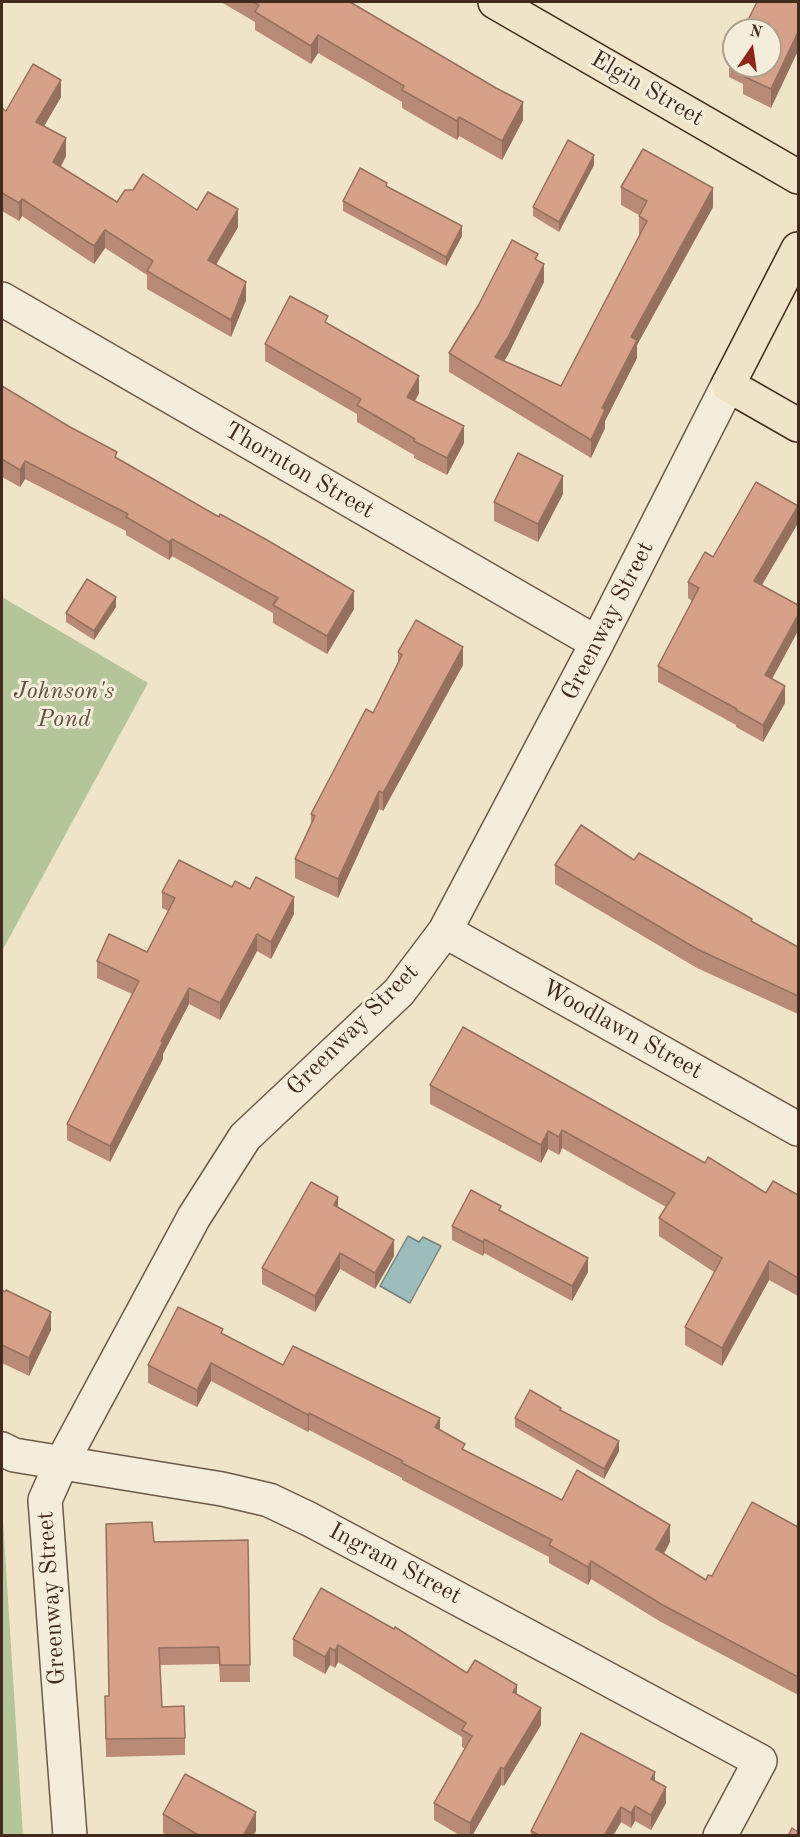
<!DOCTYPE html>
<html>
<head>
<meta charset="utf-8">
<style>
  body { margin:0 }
  #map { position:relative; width:800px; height:1837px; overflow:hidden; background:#f0e4c8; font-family:"Old Standard TT",serif }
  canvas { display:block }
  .frame { position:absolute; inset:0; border:3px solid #422a1d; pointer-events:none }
  .north { position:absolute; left:722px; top:18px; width:60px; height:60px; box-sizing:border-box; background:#f5eddb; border:2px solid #ad9f8f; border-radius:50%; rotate:13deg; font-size:16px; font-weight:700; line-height:24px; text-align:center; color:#422a1d }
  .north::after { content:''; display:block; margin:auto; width:21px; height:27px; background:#8f2418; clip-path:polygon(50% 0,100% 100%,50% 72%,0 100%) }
</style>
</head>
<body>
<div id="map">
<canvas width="800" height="1837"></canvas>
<div class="frame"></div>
<div class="north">N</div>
</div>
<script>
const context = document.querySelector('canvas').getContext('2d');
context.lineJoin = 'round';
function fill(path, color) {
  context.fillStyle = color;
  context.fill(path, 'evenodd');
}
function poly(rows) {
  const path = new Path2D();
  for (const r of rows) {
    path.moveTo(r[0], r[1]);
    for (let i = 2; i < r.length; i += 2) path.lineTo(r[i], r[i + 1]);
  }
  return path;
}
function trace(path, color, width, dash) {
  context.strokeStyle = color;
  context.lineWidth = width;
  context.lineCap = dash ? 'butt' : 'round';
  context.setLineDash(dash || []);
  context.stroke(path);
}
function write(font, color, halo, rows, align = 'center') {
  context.font = font + ' "Old Standard TT",serif';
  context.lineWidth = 6;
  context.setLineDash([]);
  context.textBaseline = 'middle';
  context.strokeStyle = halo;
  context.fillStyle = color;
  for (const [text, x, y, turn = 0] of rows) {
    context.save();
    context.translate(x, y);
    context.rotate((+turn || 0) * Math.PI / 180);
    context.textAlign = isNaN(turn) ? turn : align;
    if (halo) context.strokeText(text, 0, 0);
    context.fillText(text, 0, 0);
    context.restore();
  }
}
fill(poly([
  [2,597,148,683,2,951],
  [2,1519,3,1521,23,1835,2,1835]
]), '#b5c59a');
const water = poly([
  [408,1236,419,1242,423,1237,441,1246,410,1303,380,1286,408,1236]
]);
fill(water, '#9cbdbc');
trace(water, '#78827c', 1.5);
const minor = poly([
  [2,299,597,643],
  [445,931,798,1129],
  [2,1449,14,1455,222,1489,269,1500,311,1520,561,1654,760,1761,720,1836],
  [70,1836,45,1500,61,1464,194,1217,245,1137,399,992,445,931,597,643,728,385]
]);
const major = poly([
  [495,2,798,177],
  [798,249,728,385,798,425]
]);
trace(minor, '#6e5848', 36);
trace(major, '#422a1d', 36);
trace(minor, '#f5eddb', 33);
trace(major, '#f0e4c8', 33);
fill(poly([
  [221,2,350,2,523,120,502,160,459,136,457,140,402,108,402,102,318,53,311,64,255,30,255,22],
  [798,2,771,108,743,94,743,84,729,77,729,59,734,48,734,66,770,66],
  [61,97,44,126,66,156,61,167,117,202,197,210,238,227,216,265,246,300,231,337,147,289,147,275,105,248,94,264,22,216,19,221,2,211,2,108,6,111],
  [594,165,559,232,533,216,533,207],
  [387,187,462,236,446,266,343,211,343,201],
  [621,187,713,207,637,345,637,358,605,421,605,428,591,458,449,372,449,353,538,261,544,282,504,361,561,386,640,235,639,235,639,215,621,205],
  [328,324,419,393,415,401,464,443,447,475,414,458,414,455,357,422,357,414,265,361,265,344],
  [2,386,354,609,327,654,273,623,273,613,172,556,169,560,126,535,126,531,25,479,20,487,2,477],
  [563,494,538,542,494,521,494,502],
  [798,523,762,585,772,679,785,703,763,742,736,727,736,725,658,682,658,666,692,601,688,598,688,582,713,557],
  [116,607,94,640,66,622,66,613],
  [398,652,463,665,383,811,379,809,338,898,295,878,295,859,311,825,311,814,373,713,398,663],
  [634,860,798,947,798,1014,697,968,555,884,555,865],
  [232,887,294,914,271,959,257,951,220,1020,189,1004,163,1054,163,1059,110,1162,67,1140,67,1124,132,994,97,978,97,961,147,952,168,911,162,908,162,892],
  [430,1085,705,1163,766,1193,798,1195,798,1296,769,1280,722,1366,685,1345,685,1327,714,1272,659,1236,659,1218,666,1207,562,1148,559,1155,548,1149,541,1163,430,1104],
  [338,1208,394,1256,375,1289,340,1269,315,1312,262,1284,262,1268],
  [501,1211,588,1272,572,1301,484,1253,483,1256,452,1240,452,1226],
  [2,1290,51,1330,29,1376,2,1363],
  [223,1334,283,1365,440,1430,465,1450,562,1500,670,1542,664,1554,706,1580,798,1527,798,1695,661,1622,591,1579,588,1585,549,1563,549,1557,402,1480,402,1478,309,1430,308,1432,211,1381,197,1407,148,1383,148,1365],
  [515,1418,619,1451,604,1479,515,1427],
  [248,1540,250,1682,220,1682,219,1664,160,1665,162,1707,185,1738,185,1755,106,1757,105,1696,109,1696,154,1542],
  [321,1588,467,1673,517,1694,541,1725,504,1786,501,1785,472,1836,461,1836,434,1820,434,1803,465,1749,462,1747,462,1737,338,1662,335,1668,330,1665,325,1674,293,1656,293,1639],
  [655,1781,666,1803,651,1830,635,1821,631,1828,621,1822,613,1836,531,1836,531,1831],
  [163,1814,256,1831,253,1836,168,1836,163,1833]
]), '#b98a75');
fill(poly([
  [798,32,798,51,771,108,771,89],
  [318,35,318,53,311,64,311,46],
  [61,80,61,97,36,140,36,122],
  [523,102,523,120,502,160,502,141],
  [459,117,459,136,457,140,457,121],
  [66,138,66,156,53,180,53,162],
  [594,155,594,165,559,232,559,222],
  [713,188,713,207,637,345,637,358,605,421,605,428,591,458,591,440,602,408,631,337],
  [22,199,22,216,19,221,19,203],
  [238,209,238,227,208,278,208,260],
  [462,226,462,236,446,266,446,257],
  [105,230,105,248,94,264,94,246],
  [544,264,544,282,508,355,495,375,495,357],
  [246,282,246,300,231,337,231,320],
  [419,376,419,393,407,414,407,397],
  [464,426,464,443,447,475,447,458],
  [25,461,25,479,20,487,20,470],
  [563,476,563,494,538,542,538,524],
  [798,506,798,523,754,598,754,581],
  [172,539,172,556,169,560,169,542],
  [354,591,354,609,327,654,327,636],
  [116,597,116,607,94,640,94,631],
  [798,615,798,631,765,692,765,675],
  [463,647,463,665,383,811,383,793],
  [785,686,785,703,763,742,763,725],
  [379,791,379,809,338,898,338,879],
  [294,897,294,914,271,959,271,942],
  [257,934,257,951,220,1020,220,1003],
  [189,988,189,1004,163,1054,163,1059,110,1162,110,1146,161,1041],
  [562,1130,562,1148,559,1155,559,1137],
  [548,1131,548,1149,541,1163,541,1145],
  [338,1197,338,1213,334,1205],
  [484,1239,484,1253,483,1256,483,1242],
  [394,1240,394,1256,375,1289,375,1273],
  [340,1253,340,1269,315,1312,315,1296],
  [588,1258,588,1272,572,1301,572,1286],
  [769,1261,769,1280,722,1366,722,1348],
  [51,1312,51,1330,29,1376,29,1358],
  [211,1363,211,1381,197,1407,197,1390],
  [309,1413,309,1430,308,1432,308,1415],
  [440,1418,440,1436,435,1427],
  [619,1441,619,1451,604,1479,604,1469],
  [670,1525,670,1542,656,1567,656,1549],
  [591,1561,591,1579,588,1585,588,1567],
  [338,1645,338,1662,335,1668,335,1651],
  [330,1648,330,1665,325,1674,325,1657],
  [517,1685,517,1702,513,1692],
  [541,1708,541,1725,504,1786,504,1769],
  [501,1767,501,1785,472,1836,470,1836,470,1823],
  [655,1772,655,1787,651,1779],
  [666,1787,666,1803,651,1830,651,1815],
  [635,1806,635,1821,631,1828,631,1813],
  [621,1807,621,1822,613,1836,604,1836],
  [256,1812,256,1831,253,1836,243,1836]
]), '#96705f');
const building = poly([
  [252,2,350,2,496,88,523,102,502,141,459,117,457,121,402,90,404,86,318,35,311,46,255,12,259,5,252,2],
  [757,2,798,2,798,32,771,89,743,76,747,67,744,66,770,66,770,30,743,30,757,2],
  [734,48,734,61,729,59,734,48],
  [33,64,61,80,36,122,66,138,53,162,117,202,125,190,133,190,143,174,197,210,208,192,238,209,208,260,246,282,231,320,147,271,153,261,105,230,94,246,22,199,19,203,2,193,2,108,6,111,33,64],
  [568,140,594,155,559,222,533,207,568,140],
  [643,149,713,188,631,337,637,340,602,408,605,410,591,440,449,353,478,306,512,240,538,254,535,259,544,264,508,337,495,357,561,386,647,221,639,216,647,201,621,187,643,149],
  [360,168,387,183,386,186,462,226,446,257,343,201,360,168],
  [290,296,328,316,325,322,419,376,407,397,464,426,447,458,414,441,415,439,357,405,361,399,265,344,290,296],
  [2,386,70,427,117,452,115,457,219,517,220,514,267,540,354,591,327,636,273,605,278,598,172,539,169,542,126,517,128,514,25,461,20,470,2,459,2,386],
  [518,453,563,476,538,524,494,502,518,453],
  [756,482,798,506,754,581,798,605,798,615,765,675,785,686,763,725,736,710,737,709,658,666,699,588,688,582,705,552,713,557,756,482],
  [87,579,116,597,94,631,66,613,87,579],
  [416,620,463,647,383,793,379,791,338,879,295,859,315,816,311,814,366,709,373,713,402,655,398,652,416,620],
  [581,825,634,860,639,853,752,919,751,921,798,947,798,996,697,949,555,865,581,825],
  [179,860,232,887,235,881,250,889,256,877,294,897,271,942,257,934,220,1003,189,988,161,1041,163,1042,110,1146,67,1124,139,981,97,961,109,934,147,952,175,898,162,892,179,860],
  [463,1027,705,1163,708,1157,766,1193,773,1181,798,1195,798,1278,769,1261,722,1348,685,1327,722,1258,659,1218,675,1193,562,1130,559,1137,548,1131,541,1145,430,1085,463,1027],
  [311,1182,338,1197,334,1205,394,1240,375,1273,340,1253,315,1296,262,1268,311,1182],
  [471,1190,501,1206,499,1210,588,1258,572,1286,484,1239,483,1242,452,1226,471,1190],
  [2,1290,5,1292,6,1290,51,1312,29,1358,2,1345,2,1290],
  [178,1307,223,1329,221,1333,283,1365,293,1346,440,1418,435,1427,465,1444,462,1449,562,1500,577,1470,670,1525,656,1549,706,1580,708,1575,712,1576,752,1502,798,1527,798,1677,661,1604,591,1561,588,1567,549,1545,552,1540,402,1463,403,1461,309,1413,308,1415,211,1363,197,1390,148,1365,178,1307],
  [530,1390,561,1408,560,1410,619,1441,604,1469,515,1418,530,1390],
  [152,1522,154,1542,248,1540,250,1665,220,1665,219,1647,159,1648,162,1707,184,1706,185,1738,106,1739,105,1696,109,1696,106,1524,152,1522],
  [321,1588,394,1629,395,1627,467,1673,475,1660,517,1685,513,1692,541,1708,504,1769,501,1767,470,1823,434,1803,472,1736,462,1730,466,1723,338,1645,335,1651,330,1648,325,1657,293,1639,321,1588],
  [581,1733,655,1772,651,1779,666,1787,651,1815,635,1806,631,1813,621,1807,604,1836,541,1836,531,1831,581,1733],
  [185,1774,256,1812,243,1836,200,1836,163,1814,185,1774],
  [792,1828,798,1832,798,1836,788,1836,792,1828]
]);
fill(building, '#d7a088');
trace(building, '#96705f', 1.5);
write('24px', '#422a1d', '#f5eddb', [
  ["Elgin Street",647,89,30],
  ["Thornton Street",299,471,30],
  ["Greenway Street",608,621,-63],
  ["Greenway Street",353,1030,-45],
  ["Woodlawn Street",622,1030,29],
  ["Ingram Street",395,1564,28],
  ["Greenway Street",52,1598,-94]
]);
write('italic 24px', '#5f513c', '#f5eddb', [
  ["Johnson's",64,692],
  ["Pond",64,720]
]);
</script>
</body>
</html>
